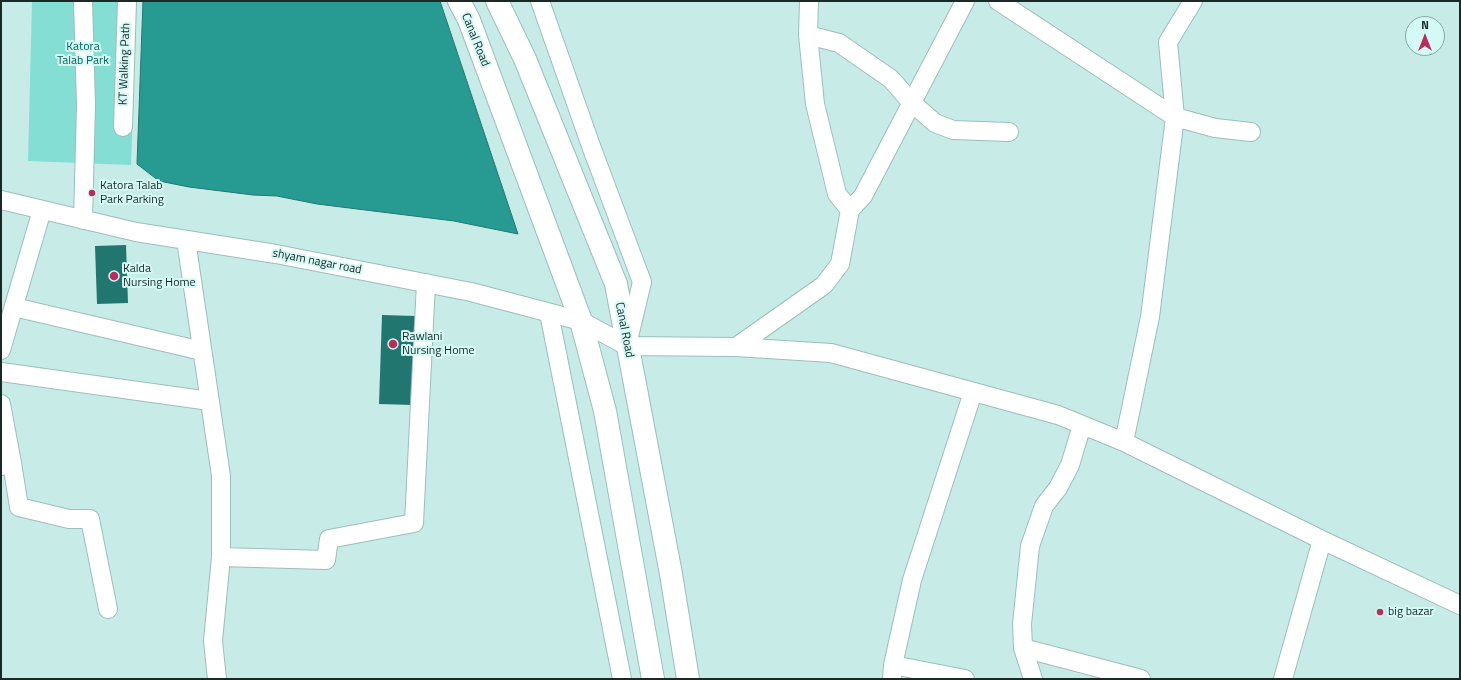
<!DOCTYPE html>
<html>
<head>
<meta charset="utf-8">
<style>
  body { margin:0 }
  #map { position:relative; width:1461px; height:680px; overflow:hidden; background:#c7ece7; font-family:"Titillium Web",sans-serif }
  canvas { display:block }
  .frame { position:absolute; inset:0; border:2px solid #1a2826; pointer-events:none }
  .north { position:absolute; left:1405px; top:16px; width:40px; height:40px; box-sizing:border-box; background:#d4faf5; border:1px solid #8aa6a2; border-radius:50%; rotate:0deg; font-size:11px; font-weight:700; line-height:16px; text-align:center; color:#1a2826 }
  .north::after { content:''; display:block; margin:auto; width:14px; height:18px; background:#bb2c5b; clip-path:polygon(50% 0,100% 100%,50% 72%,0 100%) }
</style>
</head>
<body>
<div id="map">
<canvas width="1461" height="680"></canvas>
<div class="frame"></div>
<div class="north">N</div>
</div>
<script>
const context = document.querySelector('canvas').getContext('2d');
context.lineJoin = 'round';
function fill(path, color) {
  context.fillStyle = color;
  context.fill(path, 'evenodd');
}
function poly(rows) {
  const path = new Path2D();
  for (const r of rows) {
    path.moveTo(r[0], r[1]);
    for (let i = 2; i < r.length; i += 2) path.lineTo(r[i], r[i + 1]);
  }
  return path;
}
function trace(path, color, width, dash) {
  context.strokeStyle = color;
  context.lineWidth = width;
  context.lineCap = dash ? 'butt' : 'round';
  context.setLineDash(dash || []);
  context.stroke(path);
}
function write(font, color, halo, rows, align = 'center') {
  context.font = font + ' "Titillium Web",sans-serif';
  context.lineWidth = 4;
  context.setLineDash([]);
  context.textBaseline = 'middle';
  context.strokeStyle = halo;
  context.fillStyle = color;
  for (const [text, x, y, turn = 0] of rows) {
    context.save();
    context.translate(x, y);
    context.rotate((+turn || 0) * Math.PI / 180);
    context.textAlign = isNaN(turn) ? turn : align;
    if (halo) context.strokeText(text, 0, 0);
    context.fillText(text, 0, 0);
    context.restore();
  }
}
fill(poly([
  [32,1,137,1,131,165,28,161]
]), '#85ded4');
const water = poly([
  [143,1,440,1,518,234,454,221,317,204,277,196,253,195,189,187,159,181,137,164,143,1]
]);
fill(water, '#279b92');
trace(water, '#237872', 1);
fill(poly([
  [126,245,128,303,97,304,95,246],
  [382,315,416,316,413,405,379,404]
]), '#21776f');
const street = poly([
  [83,1,86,105,83,220],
  [540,1,591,146,642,282,628,341],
  [809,1,808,35,815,104,837,194,850,210],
  [998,1,1175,117,1215,128,1251,132],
  [808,35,839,43,891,79,911,102,935,123,953,130,1009,132],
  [123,127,127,1],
  [1,200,136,232,276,254,471,292,581,321,627,346,736,347,831,353,1058,415,1124,442,1322,540,1460,605],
  [186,240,221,476,221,557,213,641,217,679],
  [14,307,202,351],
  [549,313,622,679],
  [736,347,824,285,840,264,850,210,863,196,965,1],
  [1,350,42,210],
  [1,372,210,401],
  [1,404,12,463],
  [1124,442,1150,317,1175,117,1168,42,1193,1],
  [1,466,12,463,19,507,69,519,90,519,108,609],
  [221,557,326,560,329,539,414,523,426,283],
  [1023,648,1141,679],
  [893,665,965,679],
  [892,679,893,665,912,580,973,392],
  [1033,679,1023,648,1022,624,1030,546,1044,506,1058,488,1070,465,1082,425],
  [1283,679,1322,540]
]);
const secondary = poly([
  [459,1,469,20,581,321,605,411,653,679],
  [497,1,525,59,616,284,671,574,688,679]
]);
trace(street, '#9bbfba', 20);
trace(secondary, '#9bbfba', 24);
trace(street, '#fff', 18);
trace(secondary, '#fff', 22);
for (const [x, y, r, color] of [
  [92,193,4,"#bb2c5b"],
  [114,276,5,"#bb2c5b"],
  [393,344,5,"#bb2c5b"],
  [1380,612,4,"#bb2c5b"]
]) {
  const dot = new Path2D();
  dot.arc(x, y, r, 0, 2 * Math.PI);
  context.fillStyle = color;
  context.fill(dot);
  trace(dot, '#d4faf5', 1.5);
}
write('12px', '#1a2826', '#d4faf5', [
  ["Canal Road",475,40,68],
  ["KT Walking Path",125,64,-88],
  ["shyam nagar road",317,262,11],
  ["Canal Road",624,330,79]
]);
write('12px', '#04645d', '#d4faf5', [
  ["Katora",83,47],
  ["Talab Park",83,61]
]);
write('12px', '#1a2826', '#d4faf5', [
  ["Katora Talab",100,186],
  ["Park Parking",100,200],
  ["Kalda",123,269],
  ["Nursing Home",123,283],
  ["Rawlani",402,337],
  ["Nursing Home",402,351],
  ["big bazar",1388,612]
], 'left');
</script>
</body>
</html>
